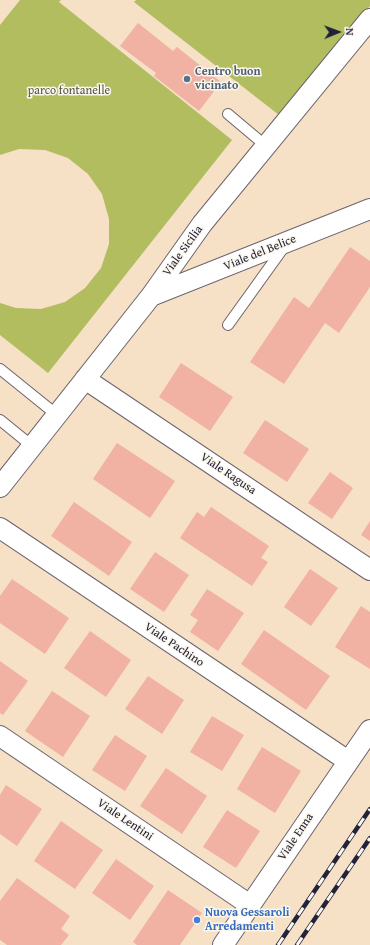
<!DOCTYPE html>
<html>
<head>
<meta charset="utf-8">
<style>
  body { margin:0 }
  #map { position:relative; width:370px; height:945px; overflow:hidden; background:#f6e0c6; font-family:"Gentium Book Plus",serif }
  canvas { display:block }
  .north { position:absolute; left:318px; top:12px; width:40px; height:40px; -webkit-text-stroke:3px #fbf7ec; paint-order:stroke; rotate:89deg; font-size:11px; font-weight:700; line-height:16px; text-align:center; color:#22223b }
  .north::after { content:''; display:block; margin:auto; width:14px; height:18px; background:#22223b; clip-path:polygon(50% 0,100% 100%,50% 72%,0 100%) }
</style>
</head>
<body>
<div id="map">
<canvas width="370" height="945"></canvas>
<div class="north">N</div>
</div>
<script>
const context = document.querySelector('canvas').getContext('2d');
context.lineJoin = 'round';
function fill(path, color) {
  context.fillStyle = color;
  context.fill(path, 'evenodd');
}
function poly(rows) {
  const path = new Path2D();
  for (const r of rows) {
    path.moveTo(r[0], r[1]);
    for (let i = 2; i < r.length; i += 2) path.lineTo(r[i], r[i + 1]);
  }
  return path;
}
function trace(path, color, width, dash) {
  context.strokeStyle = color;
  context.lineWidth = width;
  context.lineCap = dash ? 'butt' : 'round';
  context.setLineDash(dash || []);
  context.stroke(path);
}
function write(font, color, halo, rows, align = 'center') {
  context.font = font + ' "Gentium Book Plus",serif';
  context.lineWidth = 3;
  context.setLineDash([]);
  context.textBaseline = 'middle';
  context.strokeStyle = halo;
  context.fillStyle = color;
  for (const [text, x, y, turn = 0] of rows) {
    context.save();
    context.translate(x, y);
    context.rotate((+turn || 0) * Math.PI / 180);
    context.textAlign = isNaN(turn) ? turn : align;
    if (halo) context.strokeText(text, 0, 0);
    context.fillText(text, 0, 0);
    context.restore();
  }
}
fill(poly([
  [20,0,61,0,59,2,232,140,48,373,0,335,0,303,16,308,41,309,65,302,85,288,101,268,109,244,109,219,102,194,88,174,68,158,45,150,19,149,0,155,0,25],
  [136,0,370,0,370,6,279,115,134,2]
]), '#b1bd5f');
fill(poly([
  [138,23,173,51,177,47,221,82,199,111,154,76,156,73,120,46],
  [350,247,370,261,370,287,339,333,325,323,284,384,250,362,294,297,309,308],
  [181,363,233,397,210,431,159,397],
  [265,420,309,449,287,482,243,453],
  [117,443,175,481,150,518,93,479],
  [330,472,353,488,332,519,308,503],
  [74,502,132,542,109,576,51,536],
  [211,507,269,546,261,558,268,562,252,586,180,538,197,512,204,517],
  [370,521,370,541,361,535],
  [155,552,189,575,164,612,130,589],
  [310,569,338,588,311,626,284,607],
  [12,579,69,618,45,654,0,623,0,596],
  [207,589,244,613,218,651,190,632,198,620,190,615],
  [361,606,370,612,370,669,335,647],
  [264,630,330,676,306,710,241,664],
  [90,631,131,660,106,697,64,668],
  [0,661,28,681,3,715,0,713],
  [148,676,184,700,162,734,125,709],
  [52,691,90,716,63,757,25,731],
  [212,716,244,735,222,771,190,752],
  [115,735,147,756,125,791,92,770],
  [262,747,301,771,275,813,237,789],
  [166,768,207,796,182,834,140,806],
  [6,785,42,809,17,846,0,834,0,795],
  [227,810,260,831,236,868,203,847],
  [61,821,103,850,75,889,34,861],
  [116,859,154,886,130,920,92,893],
  [17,878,70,916,61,929,69,935,61,945,7,945,0,940,0,901],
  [168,890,202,913,180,945,137,945,133,942]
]), '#f1b1a3');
const service = poly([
  [228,114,266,146],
  [228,325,284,247],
  [0,369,57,415],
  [0,420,32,446]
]);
const minor = poly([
  [151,296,370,209],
  [85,379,370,570],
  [0,487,151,296,202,224,370,19],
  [0,528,348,761],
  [0,736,250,905],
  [223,945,370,730]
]);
trace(service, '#6c646c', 12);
trace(minor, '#6c646c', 22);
trace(service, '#fff', 10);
trace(minor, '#fff', 20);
const rail = poly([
  [278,945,370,809],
  [297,945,370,838]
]);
trace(rail, '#22223b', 4.5);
trace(rail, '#fbf7ec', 3, [9]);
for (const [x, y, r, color] of [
  [187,79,4,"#5c6f8a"],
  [197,920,4,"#3f7fe0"]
]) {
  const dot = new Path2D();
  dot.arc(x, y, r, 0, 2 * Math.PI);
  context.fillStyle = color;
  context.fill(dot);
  trace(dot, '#fbf7ec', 1.5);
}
write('bold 12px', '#4e5e75', '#fbf7ec', [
  ["Centro buon",195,72],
  ["vicinato",195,86]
], 'left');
write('12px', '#545848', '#fbf7ec', [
  ["parco fontanelle",69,91]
]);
write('12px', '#22223b', '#fbf7ec', [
  ["Viale Sicilia",183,251,-54],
  ["Viale del Belice",260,253,-22],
  ["Viale Ragusa",228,474,34],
  ["Viale Pachino",174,645,34],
  ["Viale Lentini",125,820,34],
  ["Viale Enna",296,837,-56]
]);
write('bold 12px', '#366cbe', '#fbf7ec', [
  ["Nuova Gessaroli",205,913],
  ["Arredamenti",205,927]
], 'left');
</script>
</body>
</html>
